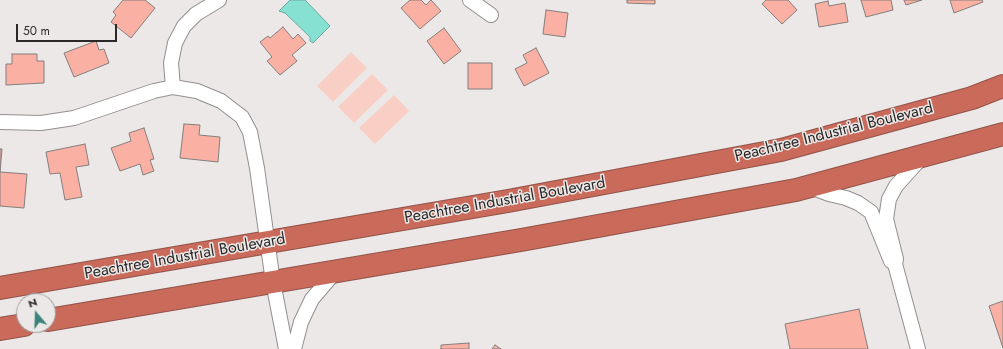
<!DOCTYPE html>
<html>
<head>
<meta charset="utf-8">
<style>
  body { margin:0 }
  #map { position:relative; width:1003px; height:349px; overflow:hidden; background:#ece8e7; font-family:Jost,sans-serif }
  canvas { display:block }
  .north { position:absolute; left:16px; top:293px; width:40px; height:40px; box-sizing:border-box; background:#ece8e7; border:1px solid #9e9b9a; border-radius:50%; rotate:341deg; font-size:11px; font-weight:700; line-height:16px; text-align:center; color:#292827 }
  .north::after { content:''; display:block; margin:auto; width:14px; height:18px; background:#3f847a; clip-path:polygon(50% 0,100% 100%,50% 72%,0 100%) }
  .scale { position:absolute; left:16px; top:24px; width:101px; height:18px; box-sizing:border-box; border:2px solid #292827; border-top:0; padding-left:5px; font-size:12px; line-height:14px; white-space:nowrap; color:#292827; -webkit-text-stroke:3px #ece8e7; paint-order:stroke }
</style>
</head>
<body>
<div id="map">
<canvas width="1003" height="349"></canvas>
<div class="north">N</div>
<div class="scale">50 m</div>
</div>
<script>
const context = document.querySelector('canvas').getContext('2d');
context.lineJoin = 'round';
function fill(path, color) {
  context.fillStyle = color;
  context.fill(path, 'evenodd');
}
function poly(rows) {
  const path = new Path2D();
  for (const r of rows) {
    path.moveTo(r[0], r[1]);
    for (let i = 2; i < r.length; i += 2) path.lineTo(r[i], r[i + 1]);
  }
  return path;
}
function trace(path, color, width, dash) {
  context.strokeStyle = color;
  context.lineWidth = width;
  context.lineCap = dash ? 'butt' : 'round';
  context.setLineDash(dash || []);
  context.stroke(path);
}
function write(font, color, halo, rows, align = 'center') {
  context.font = font + ' Jost,sans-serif';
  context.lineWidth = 3;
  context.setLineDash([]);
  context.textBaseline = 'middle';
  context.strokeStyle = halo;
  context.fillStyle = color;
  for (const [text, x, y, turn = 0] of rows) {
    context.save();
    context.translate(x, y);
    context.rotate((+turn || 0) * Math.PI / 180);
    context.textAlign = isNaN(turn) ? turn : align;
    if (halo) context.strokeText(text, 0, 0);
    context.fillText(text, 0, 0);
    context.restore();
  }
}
fill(poly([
  [351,52,367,68,333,102,317,86],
  [372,74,388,90,354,123,338,107],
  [394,95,409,111,375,144,359,128]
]), '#f9cec5');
const water = poly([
  [290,0,305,0,330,26,313,43,310,41,310,37,285,13,279,11,290,0]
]);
fill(water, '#87e1d3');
trace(water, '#6baa9f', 1);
const building = poly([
  [123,0,145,0,155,8,131,38,111,22,116,15,113,12,123,0],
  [410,0,421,0,426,5,431,0,441,11,420,29,401,8,410,0],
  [627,0,655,0,655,4,627,3,627,0],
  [766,0,788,0,797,10,782,24,762,4,766,0],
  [861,0,891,0,893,10,866,17,861,0],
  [904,0,922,0,906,5,904,0],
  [950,0,982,0,983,2,954,13,950,0],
  [828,1,829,6,845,3,848,22,819,27,815,4,828,1],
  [546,10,568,13,565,37,543,34,546,10],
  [283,27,293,39,298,34,306,43,292,55,297,61,280,75,267,61,272,57,260,42,268,36,270,38,283,27],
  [444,28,461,51,444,64,427,41,444,28],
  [96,41,99,50,104,49,109,63,74,77,64,53,96,41],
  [536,48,549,73,524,86,515,69,527,63,523,55,536,48],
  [12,54,37,54,37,61,44,61,44,83,6,85,6,64,12,64,12,54],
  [468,63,492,63,492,89,468,89,468,63],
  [184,124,200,125,199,135,220,137,218,162,180,158,184,124],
  [144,128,154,159,150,160,154,171,143,175,140,164,120,171,111,148,131,141,129,133,144,128],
  [85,144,89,165,76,167,82,197,65,200,60,173,50,174,46,152,85,144],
  [0,149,2,149,0,172,27,174,24,208,0,206,0,149],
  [1003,301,1003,348,989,306,1003,301],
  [859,309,868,349,790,349,785,324,859,309],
  [469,343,469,349,441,349,441,345,469,343],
  [495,345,501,349,492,349,495,345]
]);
fill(building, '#fab0a3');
trace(building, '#837f7e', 1);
const street = poly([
  [470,0,491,15],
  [173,87,171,63,175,43,184,26,196,14,219,0],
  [0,122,41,123,74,118,154,91,173,87,197,91,221,101,242,117,250,132,257,168,273,282,286,349],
  [810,187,829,194,846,198,858,203,871,212,891,261,895,264,896,259,886,219,889,199,896,186,922,157],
  [895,264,918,349],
  [294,349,301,322,312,299,336,271]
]);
const highway = poly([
  [0,288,508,201,781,150,972,98,1003,86],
  [48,320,521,240,796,190,1003,134],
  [0,329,24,325]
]);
trace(street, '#938f8e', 16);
trace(highway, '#915349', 24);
trace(street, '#fff', 14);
trace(highway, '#c96a5b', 22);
write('16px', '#292827', '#ece8e7', [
  ["Peachtree Industrial Boulevard",834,133,-14],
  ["Peachtree Industrial Boulevard",505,201,-10],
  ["Peachtree Industrial Boulevard",185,257,-10]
]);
</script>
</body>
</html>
